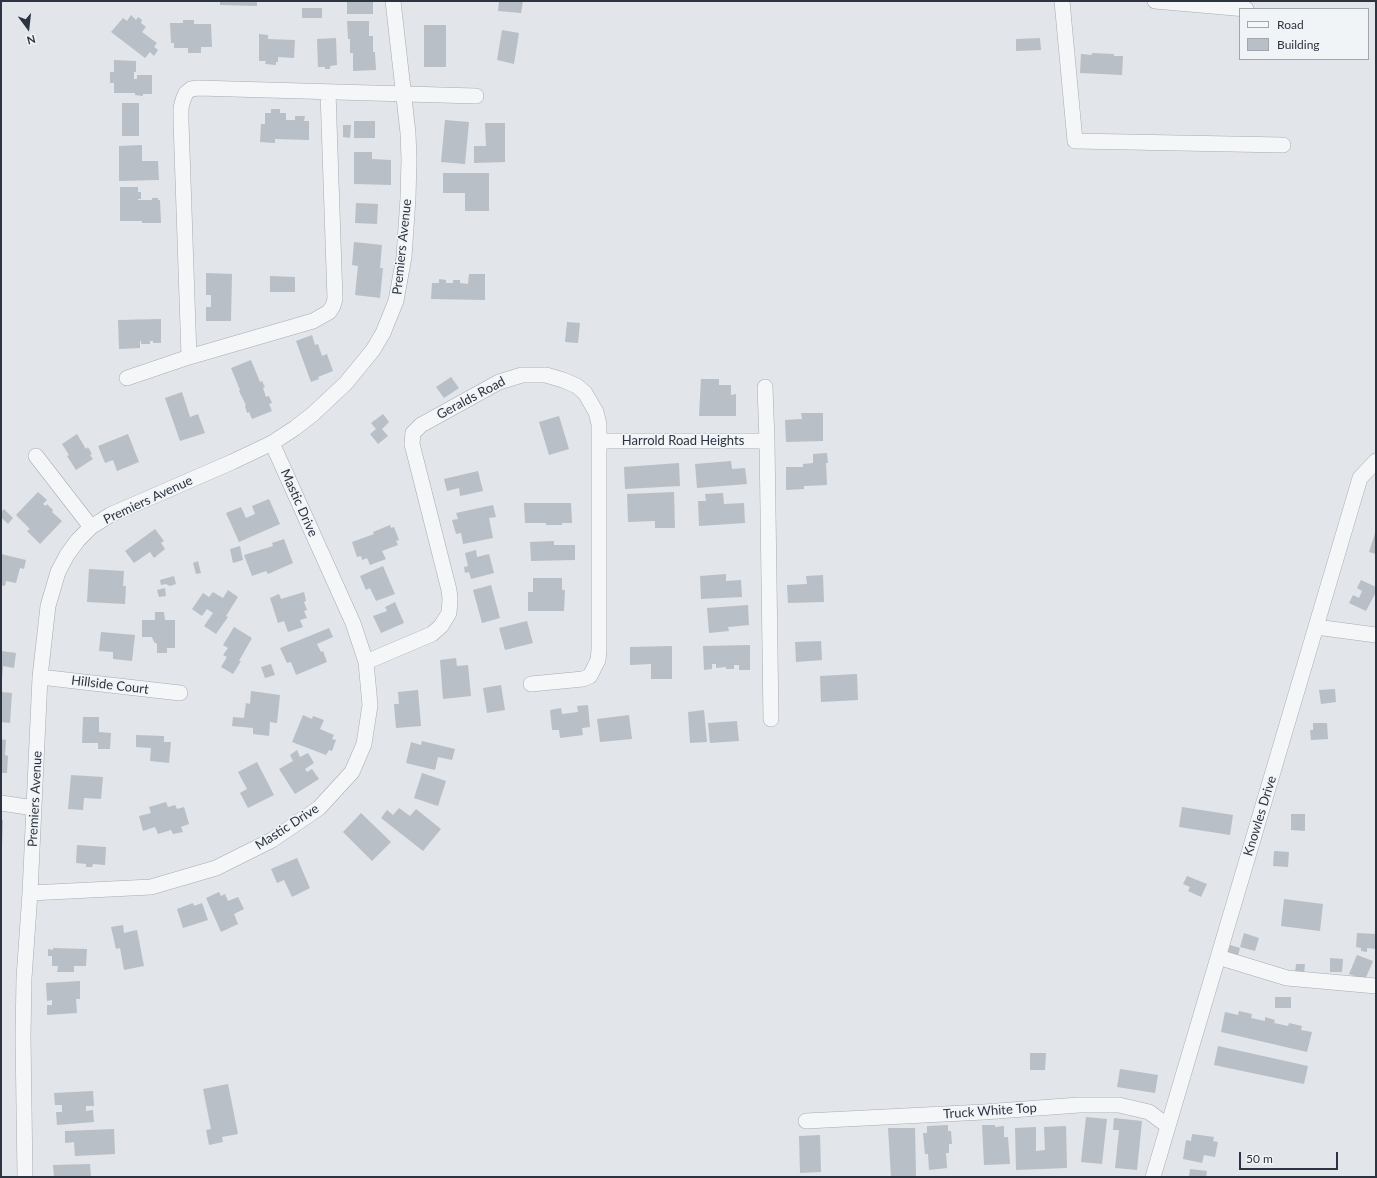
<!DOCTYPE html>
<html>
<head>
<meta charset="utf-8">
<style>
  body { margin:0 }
  #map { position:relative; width:1377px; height:1178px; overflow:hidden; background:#e2e5e9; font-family:Lato,sans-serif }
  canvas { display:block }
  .frame { position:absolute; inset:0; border:2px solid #2b3440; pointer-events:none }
  .legend { position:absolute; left:1239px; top:8px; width:130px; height:52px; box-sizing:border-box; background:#f1f4f7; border:1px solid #a2a7ae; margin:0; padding:5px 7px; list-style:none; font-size:12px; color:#2b3440 }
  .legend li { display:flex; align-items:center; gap:8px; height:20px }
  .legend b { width:20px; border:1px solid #a2a7ae }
  .north { position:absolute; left:8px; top:8px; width:40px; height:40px; -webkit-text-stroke:3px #f1f4f7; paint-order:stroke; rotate:165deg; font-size:11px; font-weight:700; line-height:16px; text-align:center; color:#2b3440 }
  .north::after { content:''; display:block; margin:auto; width:14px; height:18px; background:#2b3440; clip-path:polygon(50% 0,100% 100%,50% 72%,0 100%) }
  .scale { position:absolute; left:1239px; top:1152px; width:99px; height:18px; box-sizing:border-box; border:2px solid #2b3440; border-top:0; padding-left:5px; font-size:12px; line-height:14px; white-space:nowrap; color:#2b3440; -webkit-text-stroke:3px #f1f4f7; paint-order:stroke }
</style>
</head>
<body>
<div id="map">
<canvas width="1377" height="1178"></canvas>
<div class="frame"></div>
<ul class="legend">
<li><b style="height:5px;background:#f4f6f8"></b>Road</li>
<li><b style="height:11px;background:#b9bfc6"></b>Building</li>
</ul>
<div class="north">N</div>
<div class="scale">50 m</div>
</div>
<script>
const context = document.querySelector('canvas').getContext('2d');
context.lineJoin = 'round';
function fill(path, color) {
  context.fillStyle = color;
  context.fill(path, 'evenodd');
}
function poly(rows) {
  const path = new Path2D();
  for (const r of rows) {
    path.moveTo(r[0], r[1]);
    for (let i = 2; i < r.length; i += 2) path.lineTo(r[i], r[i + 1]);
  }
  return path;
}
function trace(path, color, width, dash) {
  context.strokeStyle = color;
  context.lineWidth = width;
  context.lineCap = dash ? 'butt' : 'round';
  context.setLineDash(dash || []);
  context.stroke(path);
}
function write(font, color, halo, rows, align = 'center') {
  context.font = font + ' Lato,sans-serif';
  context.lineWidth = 3;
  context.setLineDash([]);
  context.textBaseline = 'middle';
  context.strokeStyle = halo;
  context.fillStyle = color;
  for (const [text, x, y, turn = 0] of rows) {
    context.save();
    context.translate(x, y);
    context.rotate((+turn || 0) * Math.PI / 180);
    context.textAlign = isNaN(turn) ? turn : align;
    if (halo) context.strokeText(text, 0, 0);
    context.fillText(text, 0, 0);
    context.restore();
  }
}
fill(poly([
  [220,1,257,1,257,6,220,5],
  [347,1,373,1,373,14,347,14],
  [499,1,523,1,521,13,498,11],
  [302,8,322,8,322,18,302,18],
  [131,15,136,20,138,17,142,20,141,23,146,27,142,32,157,43,154,47,158,50,154,56,150,52,145,58,111,32,123,18,127,21],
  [183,20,194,20,194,24,211,24,212,47,201,47,201,53,188,53,188,48,174,48,174,43,171,43,170,23,183,23],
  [347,21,369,21,369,36,373,36,373,52,375,52,376,70,353,71,353,53,350,53,350,39,348,39],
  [424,25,446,25,446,67,424,67],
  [502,30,519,33,514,64,497,60],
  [259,34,268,35,268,39,295,40,294,58,278,57,278,62,276,62,276,65,265,64,266,61,259,61],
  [336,38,337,65,330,66,330,69,325,69,325,67,318,67,317,39],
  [1040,38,1041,50,1016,51,1016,39],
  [1092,53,1114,54,1114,56,1123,56,1122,75,1080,73,1081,54,1092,55],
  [114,60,136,61,136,72,134,72,134,79,137,79,137,75,152,75,152,94,143,94,143,96,135,95,135,93,114,93,114,83,110,83,110,72,114,72],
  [122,103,139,103,139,136,122,136],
  [271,109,280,109,280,113,286,113,286,120,295,120,295,116,305,116,304,121,309,121,309,140,275,139,275,143,260,142,261,124,265,124,265,113,271,113],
  [445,120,469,122,465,164,441,162],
  [354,121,375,121,375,138,354,138],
  [485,123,505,123,505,162,474,163,474,146,486,146],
  [343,125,351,125,350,138,343,137],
  [142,145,142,161,158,161,159,180,119,181,119,146],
  [354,152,372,152,372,159,391,160,391,185,354,184],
  [443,173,489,173,489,211,465,211,465,193,443,193],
  [120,187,138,187,138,192,141,192,141,199,138,199,138,200,152,200,152,198,158,198,158,200,160,200,161,223,142,223,142,221,120,221],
  [356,203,378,204,377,224,355,223],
  [354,242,382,245,380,268,383,268,380,298,355,295,358,266,352,265],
  [206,273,232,274,231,321,206,321,206,307,211,307,211,295,206,295],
  [469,274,485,274,485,300,431,299,432,283,439,283,439,279,446,280,446,283,453,283,453,280,460,280,460,283,468,284],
  [270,276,295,277,295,292,270,292],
  [161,319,161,343,153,343,153,341,150,341,150,344,141,344,141,341,140,341,140,348,119,349,118,320],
  [567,322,580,323,578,343,565,342],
  [312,335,315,345,318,344,322,356,327,354,333,371,318,377,319,379,311,382,296,341],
  [251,360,260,382,262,381,265,387,263,388,266,397,269,396,272,403,269,404,272,411,252,419,249,412,247,413,245,406,246,405,239,391,240,390,231,368],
  [451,377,459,388,444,398,436,387],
  [701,379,719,379,719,385,731,385,731,395,736,394,736,416,699,416],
  [182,392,190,417,198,414,205,433,180,441,165,398],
  [801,413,823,413,823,441,786,442,785,420,802,419],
  [383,414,389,422,382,429,388,436,378,444,370,434,376,429,371,423],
  [559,416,569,449,549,455,539,422],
  [77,434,86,449,88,447,92,454,90,455,93,459,76,470,67,456,69,455,62,444],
  [128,434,139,462,117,471,113,460,105,463,98,446],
  [827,453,828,463,826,463,827,485,804,486,804,489,786,490,786,467,803,467,803,464,813,463,813,454],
  [731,461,732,469,745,468,747,484,697,488,695,464],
  [679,463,680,486,625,489,624,467],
  [478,471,483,491,460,496,459,488,447,491,444,479],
  [38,492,47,500,43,504,46,506,47,504,53,510,52,512,62,521,40,544,27,531,30,529,16,515],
  [674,492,675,528,655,528,655,521,628,522,627,494],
  [723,493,724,504,744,503,745,523,699,526,698,501,706,501,705,494],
  [269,499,280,524,239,542,226,513,241,507,246,518,255,514,252,506],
  [524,503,571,503,572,523,562,523,562,525,546,525,546,523,525,523],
  [493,505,496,517,489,518,493,538,463,544,461,533,456,534,452,520,458,519,456,513],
  [4,509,13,518,8,524,1,517,1,512],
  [390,525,391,528,394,527,399,540,396,541,398,545,382,551,386,559,370,565,367,558,362,560,361,556,357,557,352,542,374,534,373,532],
  [155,529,164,541,161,543,165,549,154,558,150,552,134,563,125,551],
  [1375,533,1376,533,1376,554,1369,552],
  [284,539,293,563,268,574,266,571,252,576,244,555,273,546,272,543],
  [554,541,554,545,575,545,575,560,531,561,530,542],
  [240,546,243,560,233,563,230,549],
  [476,550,477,557,489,554,494,573,471,579,469,572,465,573,464,567,468,566,465,553],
  [1,554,26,560,24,569,20,568,16,583,6,581,5,586,1,585],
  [198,561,201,573,196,574,193,563],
  [383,566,395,594,376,601,370,588,366,590,360,576],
  [89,569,124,571,123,586,126,586,125,604,87,602],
  [726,574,726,581,741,580,742,597,701,599,700,576],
  [823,575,824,602,788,603,787,585,807,584,806,576],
  [174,576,176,584,170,586,166,584,161,585,160,580],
  [533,578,562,578,562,590,565,590,564,611,528,611,528,592,533,592],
  [1361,580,1376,587,1376,592,1366,611,1349,603,1353,595,1359,598,1362,591,1357,588],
  [491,585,500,618,482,623,473,590],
  [165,588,166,596,159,597,157,590],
  [228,590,238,597,226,616,228,617,216,634,204,626,213,613,207,609,202,616,192,609,203,593,209,597,213,592,223,598],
  [304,592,306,601,304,602,307,610,304,611,307,618,300,620,303,627,288,632,284,621,278,623,270,598,279,594,281,599],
  [395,602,404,623,381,633,373,616,387,611,385,607],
  [748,605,749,625,728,627,729,631,709,633,707,608],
  [155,612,164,612,165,620,175,620,175,648,167,648,167,653,157,653,157,644,154,642,152,637,142,637,142,620,155,620],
  [527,621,533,643,505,650,499,628],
  [234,627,252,638,239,661,241,661,233,674,221,667,227,657,223,655,228,648,223,645],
  [329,628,333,637,317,644,321,652,323,651,327,662,296,675,291,662,287,663,280,648],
  [101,632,135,635,132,661,113,659,113,652,99,651],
  [821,641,822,660,796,662,795,642],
  [750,645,750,670,739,670,739,665,734,665,734,669,726,669,726,667,716,668,716,664,712,664,712,669,704,670,703,646],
  [672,646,672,679,651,679,651,664,630,665,630,647],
  [1,651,16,653,14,668,3,666,2,679],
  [456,658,457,666,468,665,471,696,443,699,440,660],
  [271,664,275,675,265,678,261,667],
  [857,674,858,700,821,702,820,676],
  [501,685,505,710,487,713,483,688],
  [1335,689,1336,702,1321,704,1319,690],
  [418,690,421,726,396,728,394,704,399,704,398,692],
  [251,691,280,695,277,723,270,722,269,736,253,734,253,728,232,726,233,717,244,718,246,703,250,704],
  [1,692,12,693,10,723,1,722],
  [588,705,590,727,582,728,583,735,560,738,559,730,552,730,550,710,561,708,562,714,578,712,577,706],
  [704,710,707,742,690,743,688,712],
  [303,715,312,719,313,716,324,720,320,729,334,735,332,739,336,740,332,751,329,750,326,755,292,742],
  [629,715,632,739,600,742,597,719],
  [83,717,99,717,99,732,111,733,110,749,98,749,98,743,82,743],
  [737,721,739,741,710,743,708,723],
  [1313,723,1327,723,1328,739,1311,740,1310,730,1313,730],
  [136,735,164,736,164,742,171,742,169,763,150,761,151,748,136,747],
  [1,739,6,740,5,755,8,756,7,773,1,773],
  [422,741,455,749,452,760,438,757,435,770,406,763,411,742,421,745],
  [297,750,300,757,308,753,314,763,305,769,307,772,312,769,319,779,295,794,279,769,293,761,290,755],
  [257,762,274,795,248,808,240,793,247,789,238,772],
  [422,773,446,781,438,806,414,798],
  [71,775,103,777,101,799,84,798,83,810,68,809],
  [166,802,168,807,175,805,177,809,184,807,189,824,181,827,183,832,173,834,171,830,158,834,155,827,143,831,139,816,151,813,149,807],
  [1182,807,1233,815,1230,835,1179,827],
  [399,808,410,816,416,809,441,829,423,851,381,818,387,810,393,815],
  [361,813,391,842,372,861,343,832],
  [1291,814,1305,814,1305,831,1291,830],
  [1,820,3,820,2,848,1,848],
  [77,845,106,847,105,865,93,864,92,867,86,867,86,864,76,863],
  [1274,851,1289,852,1288,867,1273,866],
  [297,858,310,888,292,897,284,880,277,883,271,869],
  [1187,876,1207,884,1201,897,1188,891,1190,887,1183,884],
  [219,892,221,896,225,894,228,901,238,897,244,909,234,914,238,924,221,932,206,898],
  [1284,899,1323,904,1320,931,1281,926],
  [193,903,194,906,202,903,208,920,183,928,177,909],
  [123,925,124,933,137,930,144,966,124,970,120,948,116,949,111,927],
  [1244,933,1259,938,1255,951,1240,947],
  [1357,933,1376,934,1376,949,1367,948,1367,952,1361,951,1361,948,1356,947],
  [1230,945,1240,948,1237,959,1227,956],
  [53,948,87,949,86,966,74,966,74,972,57,972,58,966,52,966,52,956,48,956,48,949,53,950],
  [1357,955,1373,961,1365,980,1349,974],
  [1330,958,1343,959,1342,972,1330,972],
  [1296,964,1305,964,1304,973,1295,973],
  [80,981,80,999,76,999,77,1013,47,1015,47,1005,52,1005,52,1000,47,1001,46,983],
  [1275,997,1291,997,1291,1008,1275,1008],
  [1239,1011,1252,1014,1251,1018,1265,1021,1265,1017,1275,1020,1274,1023,1288,1026,1289,1023,1302,1026,1301,1030,1312,1032,1307,1052,1221,1032,1225,1012,1238,1015],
  [1218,1046,1308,1066,1304,1084,1214,1065],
  [1030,1053,1046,1053,1045,1070,1030,1070],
  [1120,1069,1158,1075,1155,1093,1117,1087],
  [228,1084,238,1134,222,1137,223,1142,209,1145,206,1130,211,1129,203,1089],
  [93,1091,94,1106,86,1106,86,1111,93,1110,94,1122,57,1125,56,1112,62,1112,62,1105,55,1105,54,1093],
  [1086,1117,1107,1119,1102,1164,1081,1162],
  [1114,1118,1142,1121,1137,1170,1115,1168,1119,1130,1113,1130],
  [948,1125,948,1131,951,1131,952,1144,949,1144,949,1153,946,1153,947,1168,929,1170,928,1154,925,1154,923,1133,927,1133,927,1126],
  [982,1125,995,1125,995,1127,1004,1126,1004,1137,1008,1137,1010,1164,984,1165],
  [1066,1126,1067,1168,1016,1170,1015,1128,1036,1127,1036,1151,1045,1150,1044,1127],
  [888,1128,915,1128,916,1176,891,1177],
  [114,1129,115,1154,75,1156,74,1142,65,1143,65,1131],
  [1192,1134,1214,1137,1213,1141,1218,1142,1215,1157,1204,1155,1202,1163,1183,1159,1186,1140,1191,1141],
  [820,1135,821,1172,800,1173,799,1136],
  [90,1164,91,1177,54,1177,53,1165],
  [1190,1169,1207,1171,1206,1177,1189,1177]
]), '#b9bfc6');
const minor = poly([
  [1062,1,1075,141,1283,145],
  [1155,1,1246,9],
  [189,357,181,121,181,108,183,100,186,93,191,89,198,88,476,96],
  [127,378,189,357,313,321,329,312,333,306,335,299,328,92],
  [765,387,767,441,771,719],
  [599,441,767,441],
  [36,456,91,527],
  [1316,627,1376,635],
  [366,662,432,634,441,626,449,613,450,599,449,590,412,444,413,433,421,425,499,382,522,375,546,375,563,380,577,386,585,393,596,412,599,424,599,650,598,660,590,676,583,679,531,684],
  [40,677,180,693],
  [1,803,34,808],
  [30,893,151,887,216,868,272,840,319,808,352,772,364,744,370,705,366,662,353,623,272,443],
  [1218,957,1287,978,1376,986],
  [806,1121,984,1112,1079,1105,1119,1105,1149,1112,1168,1126],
  [25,1177,23,1037,24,978,30,893,40,677,48,606,58,572,67,555,78,540,91,527,110,515,232,462,272,443,295,428,313,414,346,383,373,350,383,333,396,301,404,257,408,198,409,160,408,133,393,1],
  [1153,1177,1360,478,1376,461]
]);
trace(minor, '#a7acb3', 16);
trace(minor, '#f4f6f8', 15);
write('13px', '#2b3440', '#f1f4f7', [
  ["Premiers Avenue",402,247,-84],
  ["Geralds Road",471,398,-28],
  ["Harrold Road Heights",683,441],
  ["Premiers Avenue",148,500,-25],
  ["Mastic Drive",299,503,66],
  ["Hillside Court",110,685,7],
  ["Premiers Avenue",35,799,-87],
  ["Knowles Drive",1260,816,-73],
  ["Mastic Drive",287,827,-33],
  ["Truck White Top",990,1111,-4]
]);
</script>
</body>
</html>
